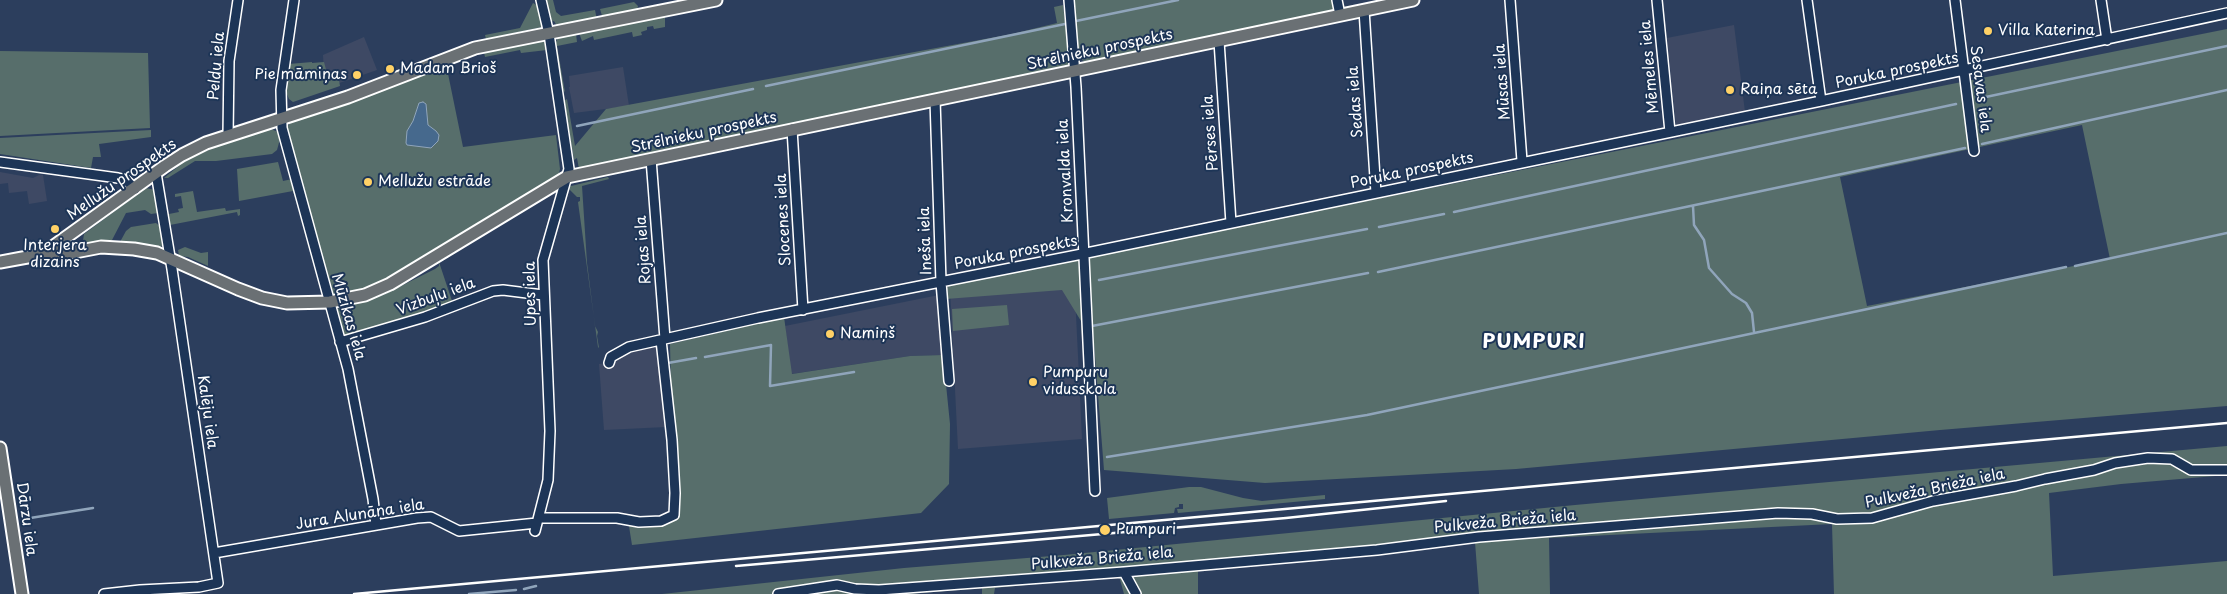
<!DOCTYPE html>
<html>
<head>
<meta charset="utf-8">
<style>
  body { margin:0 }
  canvas { display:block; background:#2c3e5d }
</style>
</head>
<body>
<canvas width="2227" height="594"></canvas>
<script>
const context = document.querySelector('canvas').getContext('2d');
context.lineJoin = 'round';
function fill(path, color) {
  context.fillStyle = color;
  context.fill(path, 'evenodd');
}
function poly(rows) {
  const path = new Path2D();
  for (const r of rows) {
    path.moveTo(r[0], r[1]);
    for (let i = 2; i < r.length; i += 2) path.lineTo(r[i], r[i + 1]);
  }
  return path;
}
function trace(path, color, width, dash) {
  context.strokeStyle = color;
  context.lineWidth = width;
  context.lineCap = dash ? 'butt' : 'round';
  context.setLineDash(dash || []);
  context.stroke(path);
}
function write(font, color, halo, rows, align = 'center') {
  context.font = font + ' "Playpen Sans",sans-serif';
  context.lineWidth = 4;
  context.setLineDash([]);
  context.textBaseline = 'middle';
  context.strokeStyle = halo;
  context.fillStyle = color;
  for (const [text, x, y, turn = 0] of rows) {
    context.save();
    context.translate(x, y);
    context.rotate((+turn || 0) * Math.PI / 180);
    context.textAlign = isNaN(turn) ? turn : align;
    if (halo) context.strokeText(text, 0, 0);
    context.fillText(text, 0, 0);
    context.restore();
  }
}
fill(poly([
  [1734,25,1745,112,1676,125,1667,38],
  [364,37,377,70,325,88,323,55],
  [623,67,629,106,574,113,569,87,570,87,569,76],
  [0,172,33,178,39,175,43,175,47,201,29,204,27,191,9,193,8,183,0,184],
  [1074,274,1082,439,958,449,950,289],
  [939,295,943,355,910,356,791,374,785,326],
  [659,346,666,427,604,430,599,364,614,362,615,356]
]), '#3e4964');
fill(poly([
  [545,0,553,0,556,12,561,16,595,10,597,20,557,26,554,21,549,22],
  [1073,0,1333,0,1333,8,1332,12,1088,63,1082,60,1077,53],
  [634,2,638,6,637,12,603,19,600,9],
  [533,3,540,7,542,27,486,39,485,35,520,28],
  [1063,5,1070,63,1066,68,579,169,577,158,574,160,564,101,567,99,575,146,606,109,1012,34,1057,23,1054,7],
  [665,15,665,27,654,29,653,26,647,27,647,30,641,32,642,35,633,37,632,32,594,40,593,36,582,41,579,33],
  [2227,29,2227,406,1940,430,1516,469,1265,483,1104,470,1093,331,1086,328,1085,353,1083,355,1081,321,1062,290,946,299,946,290,949,285,971,280],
  [2082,125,2110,259,1867,306,1840,177],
  [576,34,577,42,557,46,565,92,562,89,555,45,558,37],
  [542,40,546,43,547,50,521,53,520,50,485,57,484,52],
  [0,51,148,53,150,128,0,136],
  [312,62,312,63,324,62,328,77,338,74,340,86,293,102,289,99,285,89,289,64],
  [446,64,463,147,556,135,560,169,558,177,389,280,365,289,344,295,334,295,330,290,288,137,287,127,292,120,384,89],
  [269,128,278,132,280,139,277,150,272,154,216,161,195,161,168,178,164,178,186,160,215,147],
  [151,130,151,137,99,144,101,157,93,157,91,168,0,154,0,138],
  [278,162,283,181,292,179,297,196,296,200,293,191,239,201,237,169],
  [608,177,609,179,582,186,587,263,595,326,598,332,597,336,599,348,598,347,578,202,580,201,580,197,577,197,567,187],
  [146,188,155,190,158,213,151,214,145,210,126,213,112,240,89,243,83,241,84,234],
  [193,191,197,212,225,208,226,211,240,209,240,215,238,216,237,212,170,225,169,214,179,212,178,209,183,208,181,196,175,197,175,194],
  [156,223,161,227,162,246,159,248,120,242,126,231,131,227],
  [185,247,201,253,208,252,208,266,188,257,179,256,178,250],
  [439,262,452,301,490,289,446,307,349,337,343,335,336,310,337,309,383,295,435,269,439,266],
  [1007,305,1009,325,953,331,952,309],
  [784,317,792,374,910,356,943,355,950,424,949,484,921,513,632,545,628,520,674,515,670,344],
  [2227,446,2227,475,2121,484,2049,493,2053,576,2227,561,2227,594,1834,594,1832,524,1549,538,1550,594,1479,594,1475,542,1198,569,1198,594,1124,594,1119,576,995,588,994,594,982,594,982,588,909,594,662,594,904,568,1064,555,1575,505],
  [1189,487,1201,487,1243,498,1262,501,1325,495,1325,499,1178,513,1177,509,1183,509,1183,504,1179,504,1179,507,1175,508,1174,513,1109,519,1107,498]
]), '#576e6b');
const water = poly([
  [423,102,426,104,428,125,436,131,439,135,438,141,431,148,407,145,406,143,407,131,413,121,419,103,423,102]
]);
fill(water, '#46698d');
trace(water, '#90a5bb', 1);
trace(poly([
  [1076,21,1178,0],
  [766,86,1065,24],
  [1981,98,2227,46],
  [577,126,753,89],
  [1982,144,2227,90],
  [1693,206,1694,225,1704,240,1709,268,1732,294,1746,303,1752,313,1754,332],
  [1454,212,1956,104],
  [1379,227,1444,214],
  [2075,266,2227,233],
  [1378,272,1965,148],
  [1099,280,1367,229],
  [1092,326,1368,273],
  [705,357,771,345,770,386,854,372],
  [668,363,696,358],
  [1107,457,1367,415,2066,267],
  [24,519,93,508],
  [524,589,536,586],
  [469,594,516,590]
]), '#90a5bb', 2.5);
const minor = poly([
  [294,0,281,90,282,128,348,369,373,499,376,525],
  [1069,0,1076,87,1095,491],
  [1337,0,1340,15],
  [1510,0,1522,161],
  [1657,0,1670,132],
  [1807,0,1821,101],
  [1955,0,1974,151],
  [2101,0,2107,40],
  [1364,10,1376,193],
  [1219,41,1231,223],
  [935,100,941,282,949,381],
  [792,129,803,310],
  [228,136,229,61,238,0],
  [651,159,665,339],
  [0,162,118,178,126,180,135,189],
  [340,342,425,317,493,291,503,290,543,295],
  [609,363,611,357,629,347,758,318,1077,255,1821,101,2227,13],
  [539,518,617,518,639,522,661,521,674,515,675,493,672,440,661,340],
  [535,531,548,480,550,431,543,260,569,169,549,34,541,0],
  [214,553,417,518,431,517,459,531,537,523],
  [1124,572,1136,594],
  [104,594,140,590,199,587,218,583,172,269,156,173],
  [778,594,837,585,855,589,879,590,1124,572,1377,550,1479,537,1778,513,1812,514,1837,519,1872,518,1933,501,2016,486,2045,479,2094,470,2115,463,2148,458,2172,459,2191,470,2227,470]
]);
const major = poly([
  [33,256,44,258,101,247,134,249,157,253,238,289,262,298,287,303,330,302,365,295,390,284,567,177,1413,0],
  [0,262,33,256,51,248,165,166,182,155,206,143,348,97,475,48,716,0],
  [0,448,22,594]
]);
trace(minor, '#fff', 12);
trace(major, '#fff', 15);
trace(minor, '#1d3557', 9);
trace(major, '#6a7074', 11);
trace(poly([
  [736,566,1286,518,1446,501],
  [354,594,2227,423]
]), '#fff', 2.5);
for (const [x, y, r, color] of [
  [1988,31,5,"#ffd166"],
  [390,69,5,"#ffd166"],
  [357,75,5,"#ffd166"],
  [1730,90,5,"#ffd166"],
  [368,182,5,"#ffd166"],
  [55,229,5,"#ffd166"],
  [830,334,5,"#ffd166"],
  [1033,382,5,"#ffd166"],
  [1105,530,6,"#ffd166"]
]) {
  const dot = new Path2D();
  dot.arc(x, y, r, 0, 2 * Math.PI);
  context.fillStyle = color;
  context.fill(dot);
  trace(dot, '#1d3557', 2);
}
write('15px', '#fff', '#1d3557', [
  ["Villa Katerina",1998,31],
  ["Madam Brioš",400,69],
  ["Pie māmiņas",347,75,"right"],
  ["Raiņa sēta",1740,90],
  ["Mellužu estrāde",378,182],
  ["Interjera",55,246,"center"],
  ["dizains",55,263,"center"],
  ["Namiņš",840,334],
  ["Pumpuru",1043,373],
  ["vidusskola",1043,390],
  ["Pumpuri",1116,530]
], 'left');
write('15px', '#fff', '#1d3557', [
  ["Strēlnieku prospekts",1100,50,-12],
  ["Peldu iela",217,66,-85],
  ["Mēmeles iela",1650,67,-95],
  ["Poruka prospekts",1897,71,-12],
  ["Mūsas iela",1503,82,-94],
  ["Sesavas iela",1980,89,83],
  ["Sedas iela",1356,102,-94],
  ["Strēlnieku prospekts",704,133,-12],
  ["Pērses iela",1211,133,-94],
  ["Kronvalda iela",1066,171,-93],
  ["Poruka prospekts",1412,171,-12],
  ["Mellužu prospekts",122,180,-35],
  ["Slocenes iela",784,220,-93],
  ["Ineša iela",926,241,-92],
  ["Rojas iela",644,250,-94],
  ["Poruka prospekts",1016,253,-11],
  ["Upes iela",531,294,-91],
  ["Vizbuļu iela",436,297,-20],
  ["Mūzikas iela",348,317,74],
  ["Kalēju iela",207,412,82],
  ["Pulkveža Brieža iela",1935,489,-12],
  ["Jura Alunāna iela",360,515,-9],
  ["Dārzu iela",26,519,82],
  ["Pulkveža Brieža iela",1505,522,-5],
  ["Pulkveža Brieža iela",1102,559,-5]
]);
context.letterSpacing = '1px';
write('bold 20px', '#fff', '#1d3557', [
  ["PUMPURI",1534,342]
]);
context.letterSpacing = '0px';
</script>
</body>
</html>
